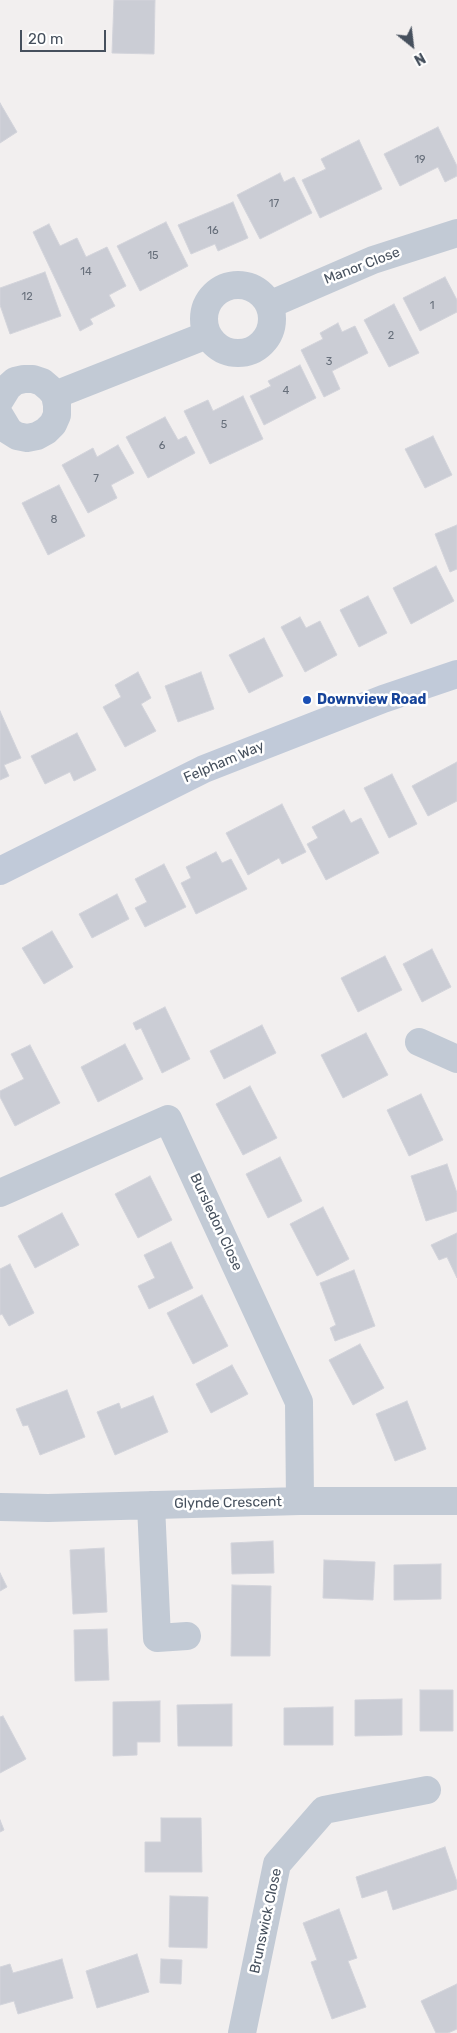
<!DOCTYPE html>
<html>
<head>
<meta charset="utf-8">
<style>
  body { margin:0 }
  #map { position:relative; width:457px; height:2033px; overflow:hidden; background:#f2efef; font-family:Rubik,sans-serif }
  canvas { display:block }
  .north { position:absolute; left:387px; top:20px; width:50px; height:50px; -webkit-text-stroke:4px #fff; paint-order:stroke; rotate:151deg; font-size:14px; font-weight:700; line-height:20px; text-align:center; color:#46505d }
  .north::after { content:''; display:block; margin:auto; width:18px; height:22px; background:#46505d; clip-path:polygon(50% 0,100% 100%,50% 72%,0 100%) }
  .scale { position:absolute; left:20px; top:30px; width:86px; height:22px; box-sizing:border-box; border:2px solid #46505d; border-top:0; padding-left:6px; font-size:15px; line-height:18px; white-space:nowrap; color:#46505d; -webkit-text-stroke:4px #fff; paint-order:stroke }
</style>
</head>
<body>
<div id="map">
<canvas width="457" height="2033"></canvas>
<div class="north">N</div>
<div class="scale">20 m</div>
</div>
<script>
const context = document.querySelector('canvas').getContext('2d');
context.lineJoin = 'round';
function fill(path, color) {
  context.fillStyle = color;
  context.fill(path, 'evenodd');
}
function poly(rows) {
  const path = new Path2D();
  for (const r of rows) {
    if (r.length === 3) {
      path.moveTo(r[0] + r[2], r[1]);
      path.arc(r[0], r[1], r[2], 0, 2 * Math.PI);
      continue;
    }
    path.moveTo(r[0], r[1]);
    for (let i = 2; i < r.length; i += 2) path.lineTo(r[i], r[i + 1]);
  }
  return path;
}
function trace(path, color, width, dash) {
  context.strokeStyle = color;
  context.lineWidth = width;
  context.lineCap = dash ? 'butt' : 'round';
  context.setLineDash(dash || []);
  context.stroke(path);
}
function write(font, color, halo, rows, align = 'center') {
  context.font = font + ' Rubik,sans-serif';
  context.lineWidth = 5;
  context.setLineDash([]);
  context.textBaseline = 'middle';
  context.strokeStyle = halo;
  context.fillStyle = color;
  for (const [text, x, y, turn = 0] of rows) {
    context.save();
    context.translate(x, y);
    context.rotate((+turn || 0) * Math.PI / 180);
    context.textAlign = isNaN(turn) ? turn : align;
    if (halo) context.strokeText(text, 0, 0);
    context.fillText(text, 0, 0);
    context.restore();
  }
}
const building = poly([
  [114,0,155,0,154,54,112,53,114,0],
  [0,103,17,132,0,143,0,103],
  [438,127,457,166,457,176,445,182,438,167,400,186,384,154,438,127],
  [359,140,382,189,320,218,302,180,326,169,321,159,359,140],
  [280,173,284,182,294,177,312,213,260,239,237,195,280,173],
  [233,202,248,238,218,251,215,244,191,254,178,225,233,202],
  [166,222,188,266,140,291,117,246,166,222],
  [49,224,60,246,77,238,86,257,107,247,126,286,109,295,115,306,90,319,93,324,80,331,33,232,49,224],
  [45,272,61,316,10,334,0,305,0,288,45,272],
  [445,277,457,300,457,312,420,331,403,298,445,277],
  [394,304,419,353,389,367,364,320,394,304],
  [338,323,342,332,355,326,368,353,332,371,340,389,324,397,301,350,323,339,320,333,338,323],
  [300,365,316,398,264,425,250,396,271,386,268,381,300,365],
  [243,396,263,439,210,464,184,411,208,400,213,411,243,396],
  [165,417,178,440,186,436,195,453,148,478,126,437,165,417],
  [433,436,452,475,425,488,405,449,433,436],
  [118,445,134,473,111,485,117,498,88,513,62,465,93,448,97,457,118,445],
  [59,485,85,536,48,555,22,503,59,485],
  [457,525,457,569,450,572,435,534,457,525],
  [436,566,454,601,411,624,393,588,436,566],
  [368,596,387,633,359,647,340,610,368,596],
  [300,617,306,628,320,621,337,655,305,672,281,627,300,617],
  [264,638,283,676,249,693,229,655,264,638],
  [138,672,151,698,141,704,156,731,125,747,103,707,121,697,115,685,138,672],
  [201,672,214,709,178,722,165,686,201,672],
  [0,711,21,758,4,765,9,776,0,780,0,711],
  [77,733,96,770,74,781,70,772,45,784,31,756,77,733],
  [457,762,457,801,428,816,412,786,457,762],
  [392,774,417,824,389,838,364,788,392,774],
  [282,804,306,852,282,864,279,858,248,875,226,833,282,804],
  [344,810,351,823,361,818,379,853,326,880,307,844,318,838,312,827,344,810],
  [216,852,222,863,231,859,247,889,196,914,181,883,191,878,186,867,216,852],
  [164,864,186,907,145,927,135,908,147,902,135,879,164,864],
  [117,894,129,919,92,938,79,914,117,894],
  [52,931,73,967,44,984,22,948,52,931],
  [432,949,451,987,422,1002,403,964,432,949],
  [385,956,402,990,358,1012,341,978,385,956],
  [165,1007,190,1059,162,1073,141,1028,136,1030,133,1023,165,1007],
  [262,1025,276,1053,224,1079,210,1051,262,1025],
  [366,1033,388,1075,343,1098,321,1055,366,1033],
  [125,1044,143,1079,98,1102,81,1067,125,1044],
  [30,1045,60,1103,15,1126,0,1097,0,1091,24,1079,11,1054,30,1045],
  [250,1086,277,1138,243,1155,216,1104,250,1086],
  [421,1094,443,1140,409,1156,387,1110,421,1094],
  [280,1157,302,1201,268,1218,246,1174,280,1157],
  [447,1164,457,1193,457,1211,426,1221,411,1176,447,1164],
  [150,1176,172,1220,138,1238,115,1194,150,1176],
  [323,1207,349,1259,317,1276,290,1224,323,1207],
  [62,1213,79,1245,35,1268,18,1236,62,1213],
  [457,1233,457,1278,447,1257,439,1260,431,1245,457,1233],
  [171,1242,193,1288,149,1309,138,1286,155,1278,144,1255,171,1242],
  [10,1264,34,1313,9,1326,2,1314,0,1315,0,1269,10,1264],
  [354,1270,375,1326,335,1341,330,1328,336,1325,320,1283,354,1270],
  [202,1295,228,1346,193,1364,167,1313,202,1295],
  [360,1344,384,1388,353,1405,329,1360,360,1344],
  [232,1365,248,1394,211,1413,196,1384,232,1365],
  [67,1390,85,1437,40,1455,28,1425,23,1426,16,1409,67,1390],
  [153,1396,168,1432,115,1455,97,1412,119,1403,121,1409,153,1396],
  [407,1401,426,1449,395,1461,376,1414,407,1401],
  [273,1541,274,1573,232,1574,231,1543,273,1541],
  [104,1548,107,1612,73,1614,70,1550,104,1548],
  [324,1560,375,1562,373,1600,323,1598,324,1560],
  [441,1564,441,1599,394,1600,394,1565,441,1564],
  [0,1573,7,1587,0,1591,0,1573],
  [232,1585,271,1586,270,1656,231,1656,232,1585],
  [107,1629,109,1680,75,1681,74,1630,107,1629],
  [420,1690,453,1690,453,1731,420,1731,420,1690],
  [402,1699,402,1735,355,1736,355,1700,402,1699],
  [160,1701,160,1742,137,1742,137,1755,113,1756,113,1702,160,1701],
  [232,1704,232,1746,178,1746,177,1705,232,1704],
  [333,1707,333,1745,284,1745,284,1708,333,1707],
  [3,1716,26,1759,0,1773,0,1717,3,1716],
  [161,1818,201,1818,202,1872,145,1872,145,1842,161,1842,161,1818],
  [0,1820,4,1830,0,1832,0,1820],
  [445,1847,457,1882,457,1889,393,1910,387,1890,362,1898,356,1877,445,1847],
  [170,1896,208,1897,207,1948,169,1947,170,1896],
  [339,1909,357,1958,348,1961,366,2007,332,2019,311,1962,317,1960,303,1923,339,1909],
  [137,1954,149,1992,97,2008,86,1971,137,1954],
  [62,1959,73,1998,18,2014,14,2001,0,2005,0,1967,10,1964,13,1973,62,1959],
  [161,1959,182,1960,181,1984,160,1983,161,1959],
  [457,1984,457,2029,448,2033,436,2033,421,2001,457,1984]
]);
fill(building, '#cbcdd5');
trace(building, '#d3d4db', 1);
trace(poly([
  [238,319,34],
  [269,305,373,260,457,233],
  [55,395,207,335],
  [0,400,8,387,15,381,24,379,33,379,42,382,49,388,55,395,57,405,57,415,53,424,46,431,37,436,27,438,17,436,9,431,0,416],
  [419,1042,457,1059],
  [0,1193,168,1119,299,1402,300,1501],
  [151,1505,157,1638,187,1636],
  [0,1507,48,1508,300,1501,457,1501],
  [242,2033,277,1864,324,1810,427,1790]
]), '#c2cad5', 28);
trace(poly([
  [0,871,204,769,383,699,457,674]
]), '#c1cad9', 28);
for (const [x, y, r, color] of [
  [307,700,5,"#1a4fb4"]
]) {
  const dot = new Path2D();
  dot.arc(x, y, r, 0, 2 * Math.PI);
  context.fillStyle = color;
  context.fill(dot);
  trace(dot, '#fff', 2);
}
write('11px', '#676f7b', null, [
  ["19",420,160],
  ["17",274,204],
  ["16",213,231],
  ["15",153,256],
  ["14",86,272],
  ["12",27,297],
  ["1",432,306],
  ["2",391,336],
  ["3",329,362],
  ["4",286,391],
  ["5",224,425],
  ["6",162,446],
  ["7",96,479],
  ["8",54,520]
]);
write('14px', '#46505d', '#fff', [
  ["Manor Close",362,266,-21],
  ["Felpham Way",224,762,-23],
  ["Bursledon Close",216,1222,65],
  ["Glynde Crescent",228,1503,-1],
  ["Brunswick Close",266,1921,-78]
]);
write('bold 14px', '#164399', '#fff', [
  ["Downview Road",317,700]
], 'left');
</script>
</body>
</html>
